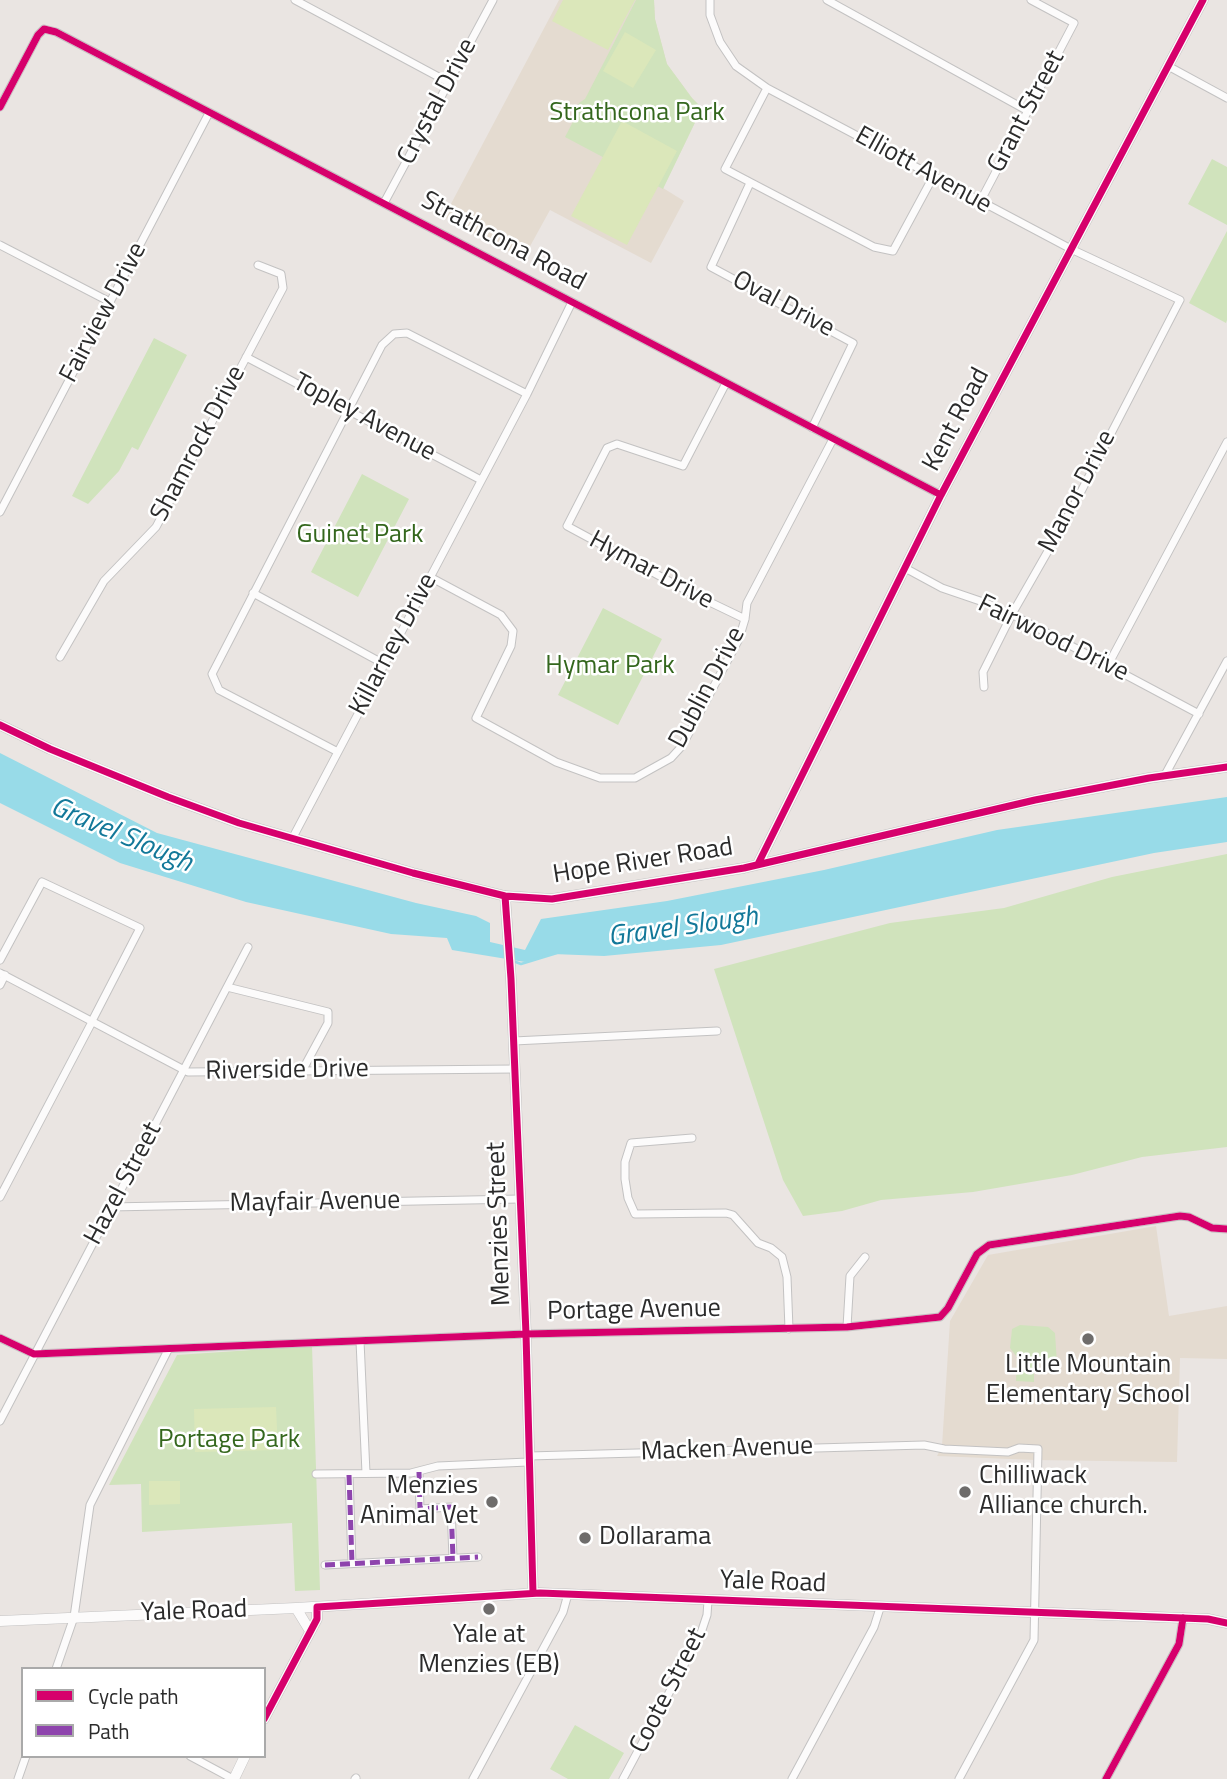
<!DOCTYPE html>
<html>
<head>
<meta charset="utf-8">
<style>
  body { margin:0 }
  #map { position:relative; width:1227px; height:1779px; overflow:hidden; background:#eae5e2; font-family:"Titillium Web",sans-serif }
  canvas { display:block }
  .legend { position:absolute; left:21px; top:1667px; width:245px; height:91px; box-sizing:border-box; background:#fff; border:2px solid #aaa; margin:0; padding:9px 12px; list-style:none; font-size:21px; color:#2b2b2b }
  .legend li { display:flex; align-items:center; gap:14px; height:35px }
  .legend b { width:35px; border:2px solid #aaa }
</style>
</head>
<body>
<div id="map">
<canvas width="1227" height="1779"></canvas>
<ul class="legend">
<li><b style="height:9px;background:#d6006c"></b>Cycle path</li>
<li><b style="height:9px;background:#8e44ad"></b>Path</li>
</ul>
</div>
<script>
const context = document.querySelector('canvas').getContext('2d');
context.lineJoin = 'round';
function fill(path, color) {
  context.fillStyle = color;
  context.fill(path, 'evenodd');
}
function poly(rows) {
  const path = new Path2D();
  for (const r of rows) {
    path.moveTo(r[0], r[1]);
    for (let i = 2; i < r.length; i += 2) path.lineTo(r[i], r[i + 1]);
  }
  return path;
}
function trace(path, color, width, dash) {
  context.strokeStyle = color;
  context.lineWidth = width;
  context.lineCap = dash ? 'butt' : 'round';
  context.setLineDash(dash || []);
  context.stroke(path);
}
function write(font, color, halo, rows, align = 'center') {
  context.font = font + ' "Titillium Web",sans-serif';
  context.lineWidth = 5;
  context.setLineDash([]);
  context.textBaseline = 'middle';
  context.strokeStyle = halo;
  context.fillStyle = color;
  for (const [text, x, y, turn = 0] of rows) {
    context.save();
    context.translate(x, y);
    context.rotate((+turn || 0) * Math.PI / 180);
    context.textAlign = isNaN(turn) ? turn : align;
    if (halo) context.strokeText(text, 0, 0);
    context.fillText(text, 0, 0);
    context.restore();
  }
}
fill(poly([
  [559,0,654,0,655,19,667,64,692,98,702,108,663,188,684,201,651,263,550,210,523,259,444,217],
  [1156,1226,1169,1316,1227,1306,1227,1359,1180,1358,1177,1462,1035,1460,937,1456,942,1446,950,1321,988,1255]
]), '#e4dbd0');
fill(poly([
  [636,0,654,0,655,19,667,64,692,98,702,108,663,189,565,137,577,114,575,112,579,103,585,99],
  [1212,159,1227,167,1227,225,1188,204],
  [1227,231,1227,320,1226,323,1189,303],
  [154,338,187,355,138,450,132,447,119,471,88,504,72,496],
  [362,474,409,499,358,597,311,572],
  [603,608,662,639,618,725,558,695],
  [1227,854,1227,1147,1142,1157,1072,1175,973,1192,881,1200,842,1211,803,1216,783,1180,714,969,890,923,1004,908,1112,877],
  [1020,1325,1048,1327,1055,1333,1057,1363,1034,1363,1034,1382,1016,1381,1017,1357,1010,1348,1012,1329],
  [312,1346,320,1590,295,1591,292,1523,142,1532,141,1484,109,1485,177,1355],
  [575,1725,624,1753,609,1779,568,1779,550,1769]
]), '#d0e3bc');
fill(poly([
  [563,0,635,0,608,50,552,21],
  [625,32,656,50,633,88,603,71],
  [622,121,677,151,627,245,571,216],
  [276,1407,278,1450,195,1452,194,1409],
  [149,1481,180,1481,180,1504,149,1505]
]), '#dbe7ba');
fill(poly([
  [0,753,157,833,416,903,476,916,490,923,490,942,525,950,541,919,667,901,824,870,997,830,1227,797,1227,842,1154,853,721,945,604,956,553,954,525,962,452,950,447,938,391,934,246,902,120,863,0,803]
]), '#98dbe8');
trace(poly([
  [513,961,521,964,557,953]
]), '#98dbe8', 2.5);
const street = poly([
  [295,0,448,82],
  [710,0,710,15,720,42,736,66,767,88,1071,249,1180,300,1072,509,1012,614,983,672,984,687],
  [827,0,1028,111],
  [1168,66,1227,98],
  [767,88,725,169,874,247,893,251,933,177],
  [0,107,38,35,44,29,56,32,941,495],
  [750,183,711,267,853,343,812,428],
  [980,202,1074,23,1031,0],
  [384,203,493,0],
  [0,245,110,302],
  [246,357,481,480],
  [726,383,683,466,617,444,607,448,567,526,693,594,745,619],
  [0,512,209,113],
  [905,568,942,588,986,603,1017,617,1199,714],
  [430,577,501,615,513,631,511,646,476,718,556,762,600,778,635,778,671,758,682,746,739,639,745,619,747,603,833,439],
  [253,593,384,664],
  [60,657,104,581,156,527,283,288,281,274,258,265],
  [1108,665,1227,442],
  [338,752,219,690,212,674,382,345,394,334,407,333,527,394],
  [1165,775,1227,661],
  [292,839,527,394,572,302],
  [0,960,42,882,140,928,92,1021],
  [0,973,188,1072,515,1069],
  [0,985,5,975],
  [227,987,328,1012,328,1023,302,1071],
  [514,1041,717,1031],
  [692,1138,631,1143,625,1162,625,1179,628,1198,635,1214,726,1213,733,1215,758,1243,771,1248,782,1257,787,1277,789,1329],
  [0,1197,92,1022],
  [110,1207,520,1199],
  [847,1327,850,1276,865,1257],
  [0,1338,34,1354,526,1334,847,1327,940,1317,948,1308,977,1254,989,1245,1180,1216,1189,1217,1212,1228,1227,1229],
  [360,1341,366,1473],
  [0,1421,248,947],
  [529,1456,924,1445,944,1449,1008,1452,1019,1448,1038,1449,1034,1640,959,1779],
  [419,1472,420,1509,451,1507,453,1558],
  [316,1474,411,1473,438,1466,528,1462],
  [349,1475,352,1563],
  [325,1565,478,1557],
  [56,1669,74,1617,90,1505,168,1350],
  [190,1756,233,1779],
  [18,1779,26,1756],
  [355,1779,356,1778],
  [473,1779,563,1612,568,1594],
  [623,1779,701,1633,707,1615,708,1601],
  [792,1779,874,1627,880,1608],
  [1106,1779,1179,1644,1183,1618]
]);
const secondary = poly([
  [0,725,50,749,168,797,239,823,413,873,505,896,552,899,744,868,1035,800,1149,778,1227,767],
  [758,864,941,495,1203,0],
  [505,896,511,979,526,1334,533,1593],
  [296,1608,310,1631],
  [0,1621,296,1608,540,1593,1208,1619,1227,1623],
  [264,1719,317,1619,317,1607],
  [234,1779,245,1756]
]);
trace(street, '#c3c2c2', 9);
trace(secondary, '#c3c2c2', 11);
trace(street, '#fcfbfb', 7);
trace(secondary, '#fcfbfb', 10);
trace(poly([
  [419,1472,420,1509,451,1507,453,1558],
  [349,1475,352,1563],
  [325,1565,478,1557]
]), '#8e44ad', 5, [10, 5]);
trace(poly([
  [0,107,38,35,44,29,56,32,941,495],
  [0,725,50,749,168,797,239,823,413,873,505,896,552,899,744,868,1035,800,1149,778,1227,767],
  [758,864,941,495,1203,0],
  [505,896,511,979,526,1334,533,1593],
  [0,1338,34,1354,526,1334,847,1327,940,1317,948,1308,977,1254,989,1245,1180,1216,1189,1217,1212,1228,1227,1229],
  [264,1719,317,1619,317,1607,540,1593,1208,1619,1227,1623],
  [1106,1779,1179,1644,1183,1618]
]), '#d6006c', 7);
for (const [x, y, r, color] of [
  [1088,1339,7,"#6e6c6b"],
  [965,1492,7,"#6e6c6b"],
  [492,1502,7,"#6e6c6b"],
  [585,1538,7,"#6e6c6b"],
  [489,1609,7,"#6e6c6b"]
]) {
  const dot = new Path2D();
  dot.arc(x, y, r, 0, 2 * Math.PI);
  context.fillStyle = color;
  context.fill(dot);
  trace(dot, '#fff', 2.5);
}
write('26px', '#2b2b2b', '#fff', [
  ["Crystal Drive",438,102,-62],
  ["Grant Street",1027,112,-62],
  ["Elliott Avenue",923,171,29],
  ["Strathcona Road",503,242,28],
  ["Oval Drive",783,305,28],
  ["Fairview Drive",104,313,-62],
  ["Topley Avenue",364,418,28],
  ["Kent Road",957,420,-62],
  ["Shamrock Drive",199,444,-62],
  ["Manor Drive",1078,492,-62],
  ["Hymar Drive",651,571,28],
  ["Fairwood Drive",1053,639,26],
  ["Killarney Drive",394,645,-62],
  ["Dublin Drive",708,688,-62],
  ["Hope River Road",643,862,-9],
  ["Riverside Drive",287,1071,-1],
  ["Hazel Street",124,1184,-62],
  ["Mayfair Avenue",315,1203,-1],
  ["Menzies Street",500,1224,-92],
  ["Portage Avenue",634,1311,-1],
  ["Macken Avenue",727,1450,-2],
  ["Yale Road",773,1583,2],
  ["Yale Road",194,1612,-2],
  ["Coote Street",669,1691,-63]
]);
write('26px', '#34671d', '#fff', [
  ["Strathcona Park",637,114],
  ["Guinet Park",360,536],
  ["Hymar Park",610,667],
  ["Portage Park",229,1441]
]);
write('26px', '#2b2b2b', '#fff', [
  ["Little Mountain",1088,1366],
  ["Elementary School",1088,1396],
  ["Chilliwack",979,1477,"left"],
  ["Alliance church.",979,1507,"left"],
  ["Menzies",478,1487,"right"],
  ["Animal Vet",478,1517,"right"],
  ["Dollarama",599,1538,"left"],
  ["Yale at",489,1636],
  ["Menzies (EB)",489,1666]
]);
write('italic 28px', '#127899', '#fff', [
  ["Gravel Slough",121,836,23],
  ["Gravel Slough",683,928,-8]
]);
</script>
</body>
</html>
